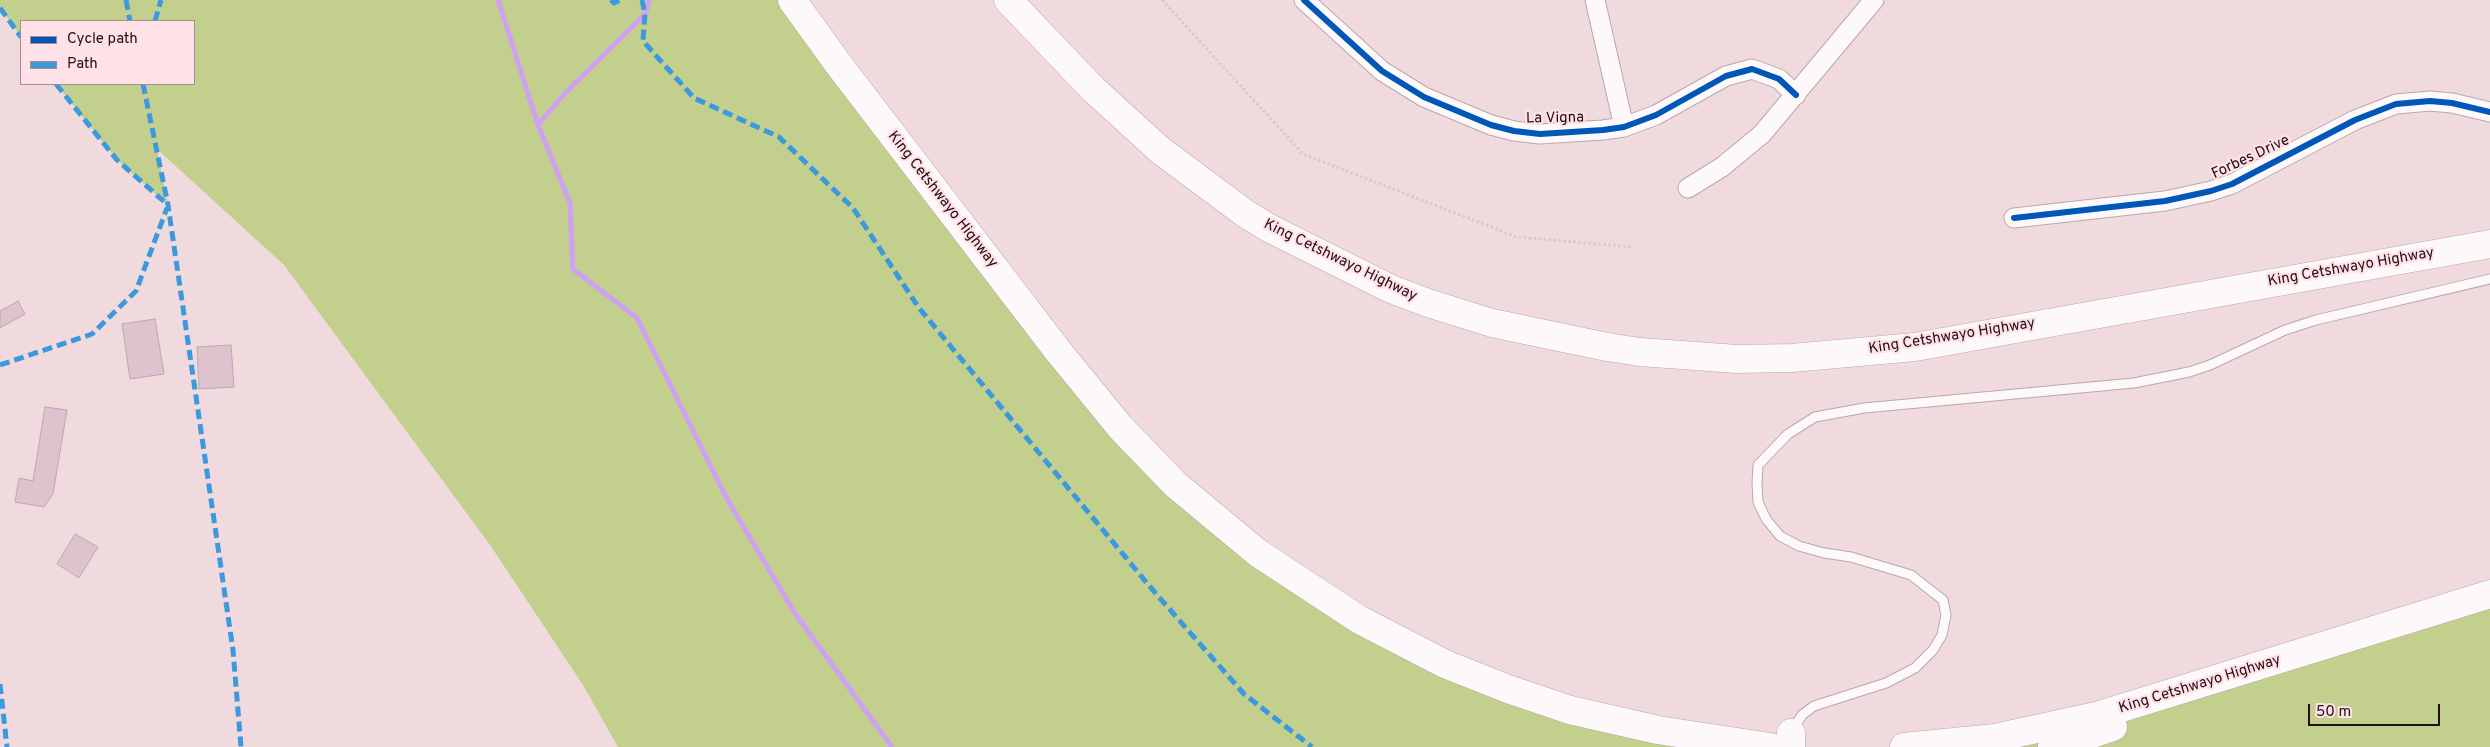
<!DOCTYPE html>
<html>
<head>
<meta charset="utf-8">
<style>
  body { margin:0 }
  #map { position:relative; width:2490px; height:747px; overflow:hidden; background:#f1dade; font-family:Overpass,sans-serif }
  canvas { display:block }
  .legend { position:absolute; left:20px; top:20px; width:175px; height:65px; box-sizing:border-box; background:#fee2e7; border:1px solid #a78d92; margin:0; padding:6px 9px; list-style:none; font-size:15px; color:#240d13 }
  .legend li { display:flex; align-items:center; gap:10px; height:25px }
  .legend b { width:25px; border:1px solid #a78d92 }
  .scale { position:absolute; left:2308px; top:704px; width:132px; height:22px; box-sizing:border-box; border:2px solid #240d13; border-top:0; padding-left:6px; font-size:15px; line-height:18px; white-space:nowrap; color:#240d13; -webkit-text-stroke:4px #fee2e7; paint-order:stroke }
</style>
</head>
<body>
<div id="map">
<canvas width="2490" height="747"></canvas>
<ul class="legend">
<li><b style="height:6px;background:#0057b8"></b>Cycle path</li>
<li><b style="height:6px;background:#3c99de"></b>Path</li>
</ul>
<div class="scale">50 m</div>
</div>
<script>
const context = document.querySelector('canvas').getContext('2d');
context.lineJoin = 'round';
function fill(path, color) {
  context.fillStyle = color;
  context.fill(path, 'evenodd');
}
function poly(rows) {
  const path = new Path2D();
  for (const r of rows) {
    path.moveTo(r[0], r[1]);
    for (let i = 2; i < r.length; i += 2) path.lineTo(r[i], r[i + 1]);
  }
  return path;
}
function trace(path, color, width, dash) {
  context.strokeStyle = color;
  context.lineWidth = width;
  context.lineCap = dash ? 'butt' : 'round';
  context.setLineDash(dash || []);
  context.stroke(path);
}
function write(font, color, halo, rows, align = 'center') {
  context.font = font + ' Overpass,sans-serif';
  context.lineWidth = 4.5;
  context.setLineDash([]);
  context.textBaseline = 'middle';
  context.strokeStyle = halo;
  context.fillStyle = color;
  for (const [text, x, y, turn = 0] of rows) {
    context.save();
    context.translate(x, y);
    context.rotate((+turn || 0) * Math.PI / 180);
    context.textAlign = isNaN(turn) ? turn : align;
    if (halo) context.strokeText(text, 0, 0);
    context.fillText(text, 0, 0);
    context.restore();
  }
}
fill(poly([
  [0,0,792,0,1058,351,1258,553,1508,689,1770,747,618,747,583,685,490,545,284,265,157,149,168,205,117,160,56,84,194,84,194,21,21,21,21,37,0,8],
  [2490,594,2490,747,1904,747,1995,738]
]), '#c3cf8d');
trace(poly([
  [498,0,538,125,570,203,573,269,637,318,726,497,794,612,892,747],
  [538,125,567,91,645,14,649,0]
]), '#cfa1f2', 5);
const building = poly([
  [18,301,25,314,0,328,0,311,18,301],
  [155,319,164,374,130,379,122,324,155,319],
  [231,345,234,387,199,389,197,347,231,345],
  [45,407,67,410,53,494,44,507,15,502,19,478,33,481,45,407],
  [75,534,98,547,79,578,57,564,75,534]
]);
fill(building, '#dcc3cd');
trace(building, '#bda8b0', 1);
const service = poly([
  [1792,731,1802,715,1814,706,1886,683,1915,668,1933,650,1942,635,1946,615,1943,600,1911,575,1851,557,1824,553,1799,546,1780,536,1766,519,1758,502,1757,483,1758,465,1788,434,1815,417,1864,408,2134,383,2189,372,2210,365,2285,330,2316,320,2490,279]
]);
const minor = poly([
  [1304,0,1382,71,1424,97,1491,125,1514,131,1540,134,1603,130,1624,127,1656,115,1726,76,1752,69,1779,79,1796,95],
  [1595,0,1624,127],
  [1688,188,1722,167,1762,134,1874,0],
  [2014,218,2165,201,2211,191,2232,184,2355,120,2396,104,2430,101,2452,103,2490,112]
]);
const motorway = poly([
  [792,0,839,65,1058,351,1120,427,1176,485,1258,553,1360,620,1445,664,1508,689,1570,710,1658,730,1770,747],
  [1008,0,1093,89,1160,150,1246,214,1269,228,1391,289,1428,303,1492,323,1607,347,1640,352,1737,359,1792,358,1915,347,2490,244],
  [1791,733,1791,747],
  [1904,747,1995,738,2096,716,2490,594],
  [2052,747,2113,727]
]);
trace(service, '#bca6aa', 11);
trace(minor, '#bca6aa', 21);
trace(motorway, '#bca6aa', 29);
trace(poly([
  [1162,0,1303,154,1517,237,1634,247]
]), '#d2cccd', 3, [2.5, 2.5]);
trace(service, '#fdf9fa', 9);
trace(minor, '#fdf9fa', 19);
trace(motorway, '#fdf9fa', 28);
trace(poly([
  [126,0,130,21],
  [611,0,614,3,620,0],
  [642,0,645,14,643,41,694,98,779,137,853,208,919,308,1151,588,1244,694,1312,747],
  [0,8,21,37],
  [155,21,161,0],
  [56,84,117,160,168,205],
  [143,84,168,205,233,650,241,747],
  [0,365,92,334,136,291,167,208],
  [0,684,7,747]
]), '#3c99de', 5, [10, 5]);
trace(poly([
  [1304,0,1382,71,1424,97,1491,125,1514,131,1540,134,1603,130,1624,127,1656,115,1726,76,1752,69,1779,79,1796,95],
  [2014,218,2165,201,2211,191,2232,184,2355,120,2396,104,2430,101,2452,103,2490,112]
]), '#0057b8', 6);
write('15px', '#240d13', '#fee2e7', [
  ["La Vigna",1555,119,-1],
  ["Forbes Drive",2251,158,-25],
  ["King Cetshwayo Highway",942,200,52],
  ["King Cetshwayo Highway",1340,261,26],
  ["King Cetshwayo Highway",2351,268,-10],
  ["King Cetshwayo Highway",1952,337,-9],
  ["King Cetshwayo Highway",2200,685,-17]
]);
</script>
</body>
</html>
